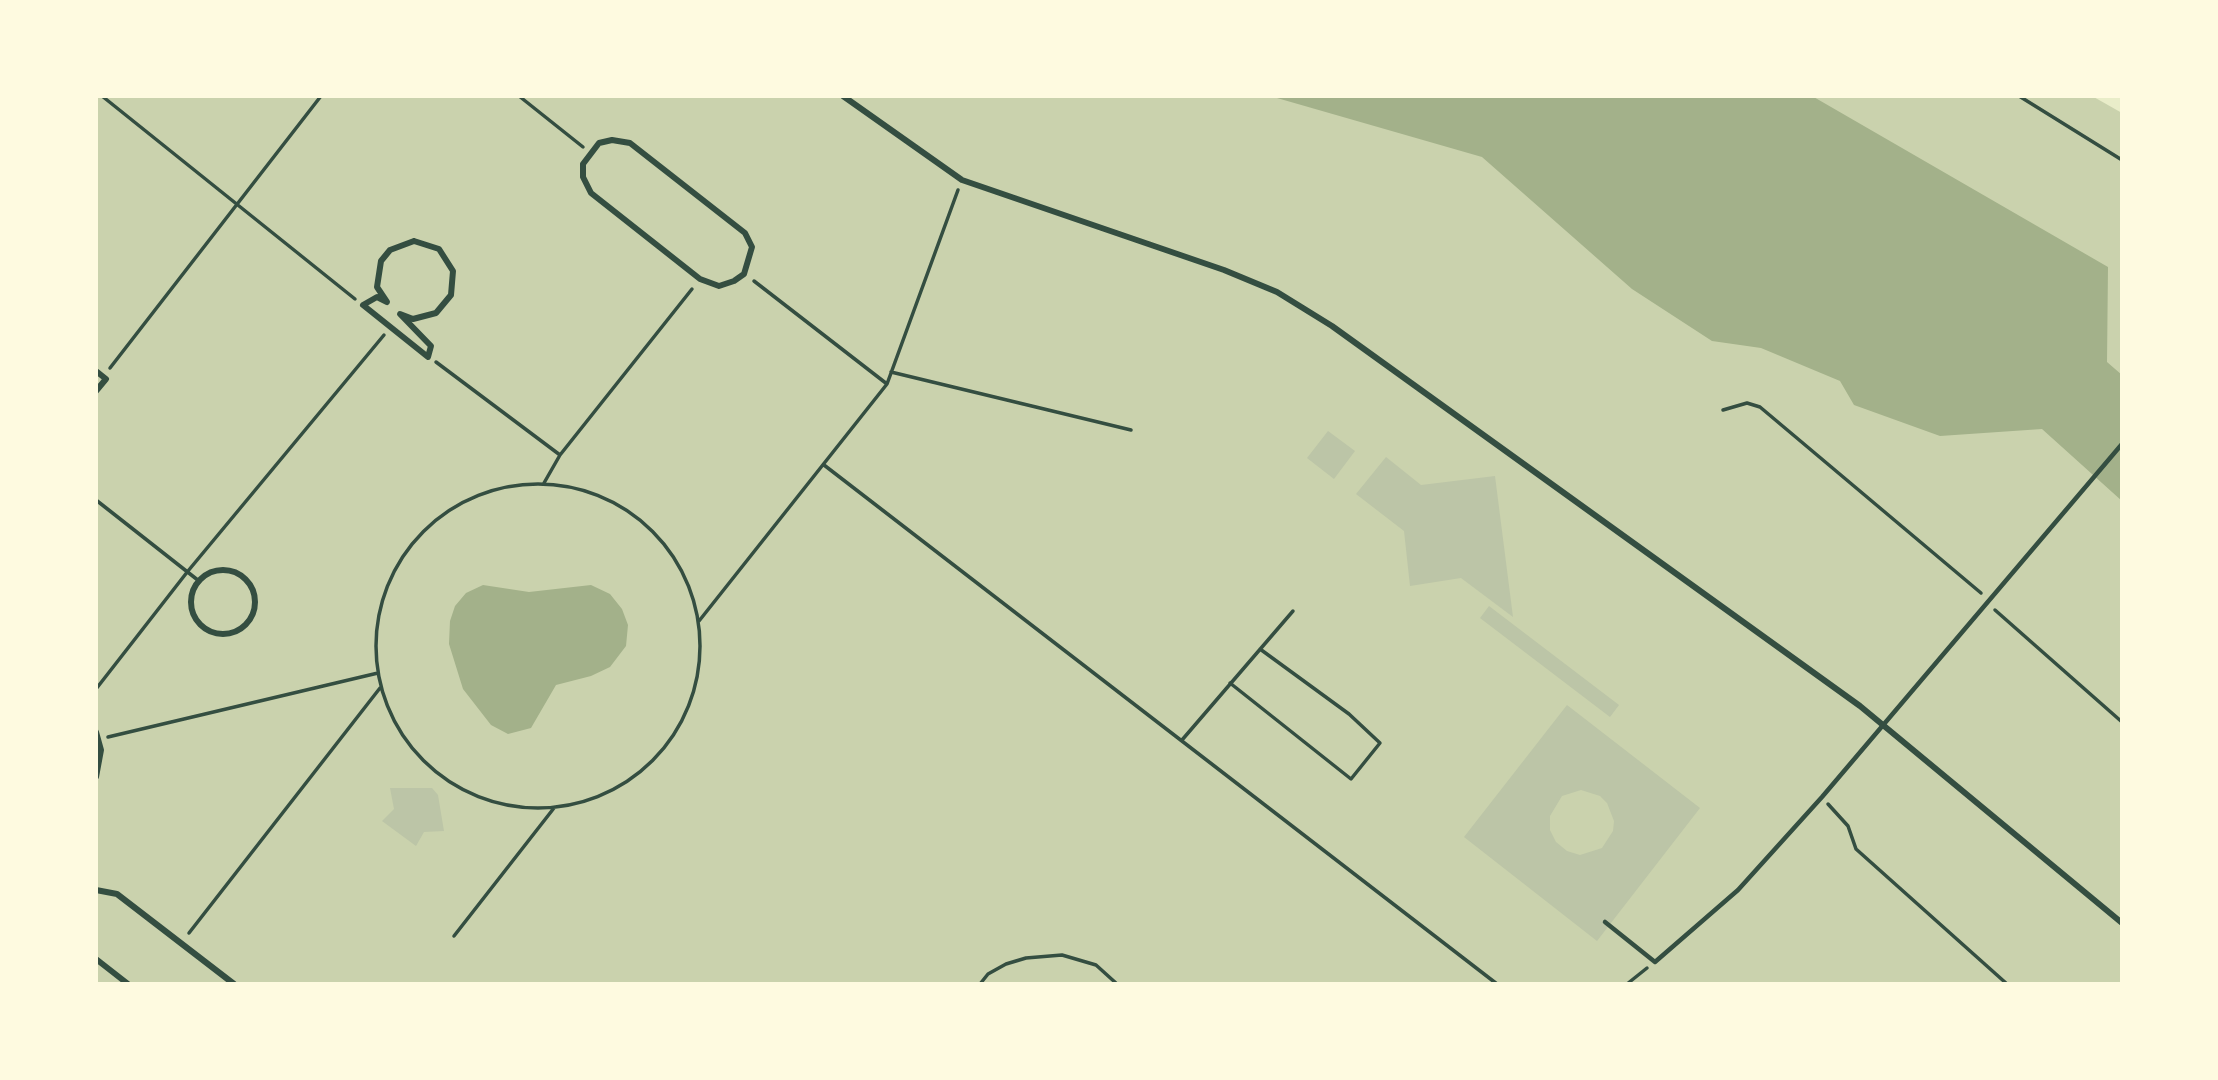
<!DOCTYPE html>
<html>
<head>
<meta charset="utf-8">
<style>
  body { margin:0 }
  #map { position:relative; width:2218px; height:1080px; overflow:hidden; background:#e9edc9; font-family:Poppins,sans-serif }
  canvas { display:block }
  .frame { position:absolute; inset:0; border:98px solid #fefae0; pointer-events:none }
</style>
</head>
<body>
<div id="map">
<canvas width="2218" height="1080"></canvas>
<div class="frame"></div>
</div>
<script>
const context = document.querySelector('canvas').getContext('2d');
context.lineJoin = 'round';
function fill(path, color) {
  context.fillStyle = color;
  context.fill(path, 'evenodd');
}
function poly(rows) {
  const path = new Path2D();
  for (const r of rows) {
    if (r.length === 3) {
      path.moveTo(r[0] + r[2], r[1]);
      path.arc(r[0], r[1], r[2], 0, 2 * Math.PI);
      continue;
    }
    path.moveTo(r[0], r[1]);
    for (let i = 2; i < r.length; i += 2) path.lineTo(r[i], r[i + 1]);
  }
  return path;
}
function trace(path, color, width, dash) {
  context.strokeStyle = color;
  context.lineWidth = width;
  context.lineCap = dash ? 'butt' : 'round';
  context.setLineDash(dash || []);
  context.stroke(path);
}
fill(poly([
  [96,96,2092,96,2122,113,2122,984,96,984]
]), '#cad2ad');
fill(poly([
  [1270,96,1812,96,2108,267,2107,362,2122,375,2122,501,2042,429,1940,436,1854,405,1840,381,1761,348,1712,341,1632,289,1482,157],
  [483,585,529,592,591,585,610,594,622,609,628,625,626,646,610,667,591,676,556,685,531,728,508,734,491,725,463,689,449,644,450,621,455,606,466,593]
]), '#a3b18a');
fill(poly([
  [1328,431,1355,451,1334,479,1307,458],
  [1386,457,1421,485,1495,476,1513,617,1461,578,1410,586,1404,531,1356,494],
  [1489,606,1619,705,1610,717,1480,618],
  [1567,705,1700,808,1597,941,1464,837],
  [1581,790,1600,796,1607,803,1614,821,1613,831,1602,848,1580,855,1567,851,1556,842,1550,830,1550,816,1562,796],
  [390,788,432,788,438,795,444,831,424,832,416,846,382,821,394,809]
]), '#bcc5a7');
trace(poly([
  [102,96,355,299],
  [519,96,583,147],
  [2019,96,2122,160],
  [754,281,887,384],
  [436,362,560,455],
  [110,368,321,96],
  [891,372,1131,430],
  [1723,410,1747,403,1760,407,1981,593],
  [824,465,1497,984],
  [544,483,560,455,692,289],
  [538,646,162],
  [96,500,199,581],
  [1995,610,2122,722],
  [699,621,887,384,958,190],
  [1230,683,1351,779,1380,743,1349,714,1260,649],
  [96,689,188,571,384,335],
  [108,737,378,673],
  [1182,740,1293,611],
  [1828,804,1848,826,1856,849,2007,984],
  [189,933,380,688],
  [454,936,554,808],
  [980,984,988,974,1006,964,1026,958,1062,955,1096,965,1117,984],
  [1627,984,1647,968]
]), '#344e41', 3.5);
trace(poly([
  [1605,922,1655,962,1738,890,1822,797,2122,444]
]), '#344e41', 4.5);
trace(poly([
  [843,96,962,180,1224,270,1277,292,1332,326,1860,706,2122,923],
  [612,140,630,143,745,233,752,247,744,274,734,281,719,286,700,279,591,193,583,177,583,164,599,143,612,140],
  [414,241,439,249,453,271,451,295,436,313,413,319,400,314,431,346,428,357,363,305,377,297,387,302,377,287,381,261,390,250,414,241],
  [96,371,106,379,96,391],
  [223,602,32],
  [96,732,101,750,96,777],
  [96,890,117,894,234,984],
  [96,959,128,984]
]), '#344e41', 6);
</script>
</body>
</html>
